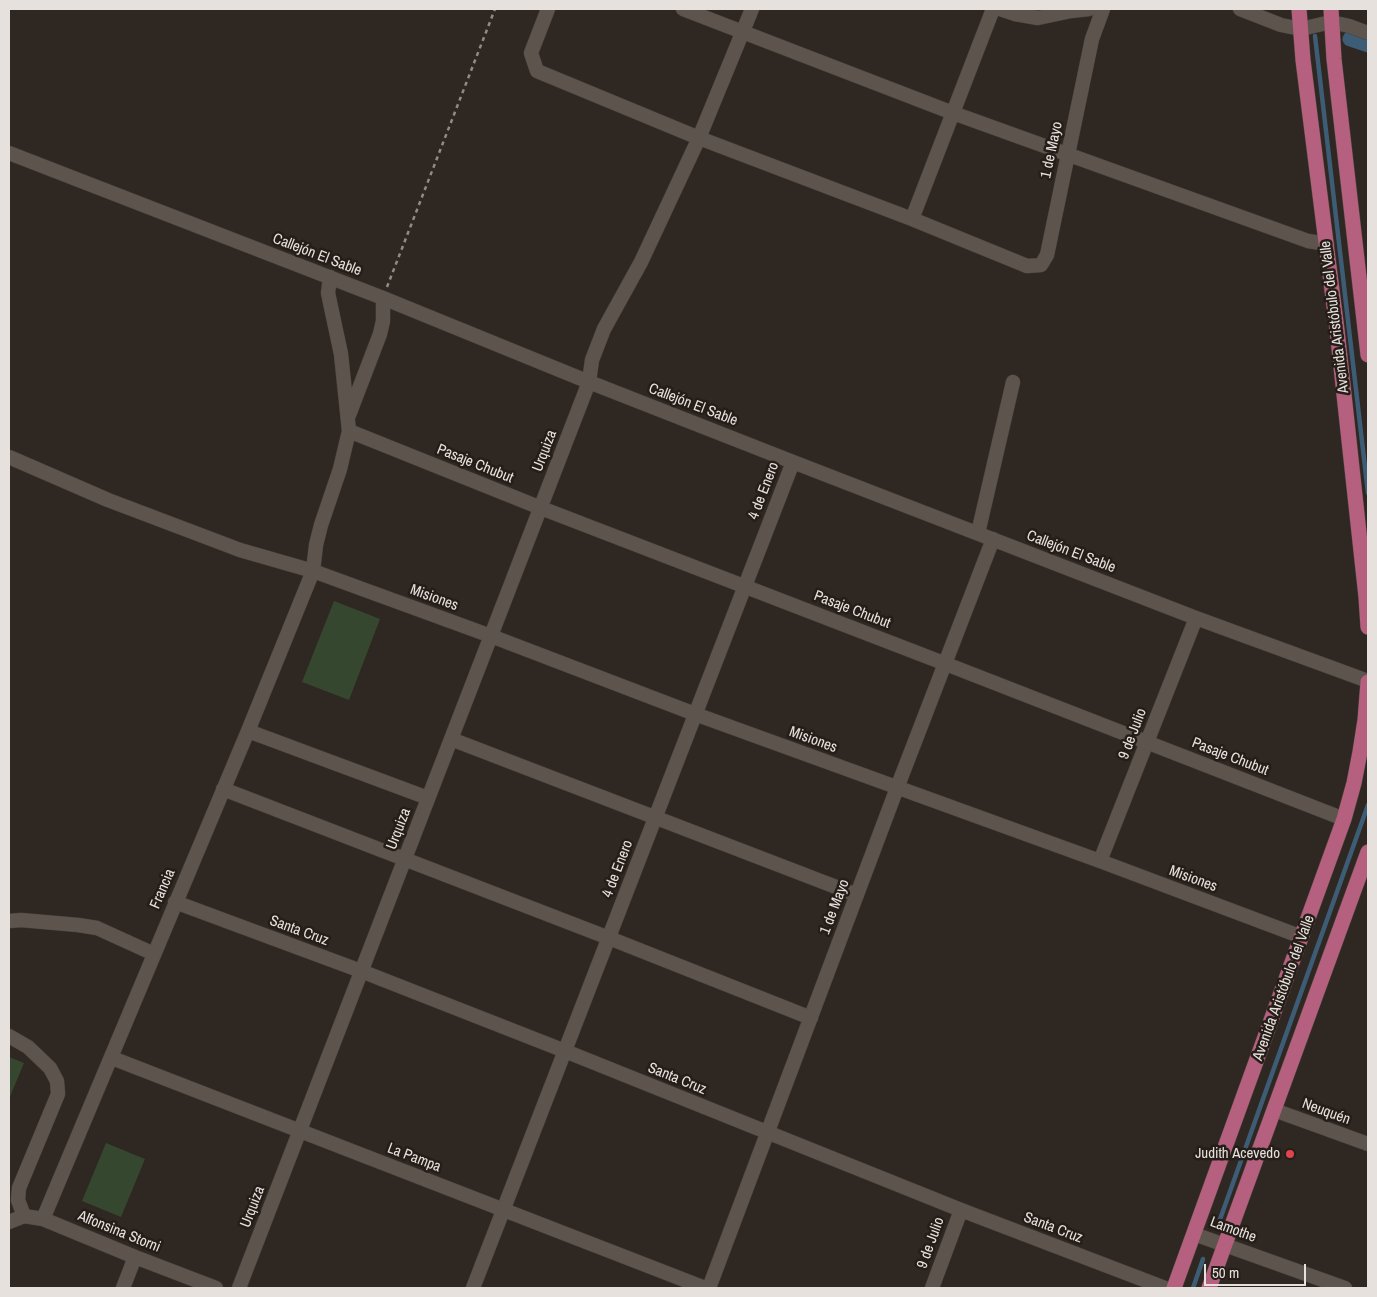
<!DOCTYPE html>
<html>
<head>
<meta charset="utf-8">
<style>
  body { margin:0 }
  #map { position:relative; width:1377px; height:1297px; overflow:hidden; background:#2f2721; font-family:"Archivo Narrow",sans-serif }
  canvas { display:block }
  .frame { position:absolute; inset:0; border:10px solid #e7e1de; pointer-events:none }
  .scale { position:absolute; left:1204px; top:1264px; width:102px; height:22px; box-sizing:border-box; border:2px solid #e7e1de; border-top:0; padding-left:6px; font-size:15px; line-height:18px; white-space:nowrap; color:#e7e1de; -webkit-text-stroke:4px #251d18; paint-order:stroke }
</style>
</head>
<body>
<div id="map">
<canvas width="1377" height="1297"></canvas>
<div class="frame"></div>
<div class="scale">50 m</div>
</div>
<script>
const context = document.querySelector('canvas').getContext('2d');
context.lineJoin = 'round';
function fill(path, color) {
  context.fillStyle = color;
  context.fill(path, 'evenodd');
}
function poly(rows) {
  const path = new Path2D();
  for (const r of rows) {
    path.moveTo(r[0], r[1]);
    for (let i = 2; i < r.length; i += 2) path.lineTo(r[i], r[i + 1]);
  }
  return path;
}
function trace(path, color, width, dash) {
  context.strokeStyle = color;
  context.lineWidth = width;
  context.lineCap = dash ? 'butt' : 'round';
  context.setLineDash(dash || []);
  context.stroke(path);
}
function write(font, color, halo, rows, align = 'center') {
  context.font = font + ' "Archivo Narrow",sans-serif';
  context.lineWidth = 5;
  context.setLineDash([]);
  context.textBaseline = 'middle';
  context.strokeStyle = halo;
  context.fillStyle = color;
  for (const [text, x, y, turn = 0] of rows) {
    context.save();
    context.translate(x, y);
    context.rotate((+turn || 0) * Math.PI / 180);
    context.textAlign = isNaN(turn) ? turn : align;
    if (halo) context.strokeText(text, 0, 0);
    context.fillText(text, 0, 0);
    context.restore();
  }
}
fill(poly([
  [334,601,380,619,349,700,302,682],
  [9,1057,24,1063,9,1099],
  [106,1143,145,1159,121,1217,82,1201]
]), '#36472f');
trace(poly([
  [1315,36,1368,493],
  [1218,1225,1368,805],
  [1193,1288,1203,1259]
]), '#3d5d76', 4.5);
trace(poly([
  [1350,39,1368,45]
]), '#3d5d76', 15);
const minor = poly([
  [548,9,531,53,537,71,699,138,912,219,1027,266,1041,265,1047,255,1092,39,1103,9],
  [683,9,953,113,1308,241,1327,244],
  [1000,9,1015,14,1038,18,1071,11,1089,9],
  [1240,9,1281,25,1301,29,1331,22,1349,26,1368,33],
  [9,153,383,298,589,382,793,462,1196,618,1368,681],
  [912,219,993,9],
  [349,415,380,334,383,321,383,298],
  [349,431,541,508,946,664,1344,819],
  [9,457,108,500,240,550,313,571,491,636,695,714,1100,861,1302,937],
  [978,533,1013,382],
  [248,731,428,798],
  [451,739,857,895],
  [223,789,609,938,811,1018],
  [1100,861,1196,618],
  [175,902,361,971,565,1051,961,1210,1165,1288],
  [9,921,21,920,78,925,97,928,154,954],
  [9,1036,28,1047,50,1068,57,1081,58,1094,19,1188,18,1200,24,1216],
  [112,1058,705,1288],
  [1274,1110,1368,1144],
  [43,1219,248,731,313,571,316,545,321,525,340,469,349,431,341,354,328,293,330,277],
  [9,1222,24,1216,43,1219,135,1257,216,1288],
  [1194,1234,1345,1288],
  [123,1288,135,1257],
  [239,1288,589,382,592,360,604,329,641,262,699,138,752,9],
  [473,1288,793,462],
  [709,1288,897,788,993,539],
  [932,1288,961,1210]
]);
const major = poly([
  [1299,9,1303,60,1337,330,1366,597,1368,627],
  [1331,9,1334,59,1368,355],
  [1174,1288,1344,819,1354,783,1360,752,1365,720,1368,682],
  [1209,1288,1368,852]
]);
trace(minor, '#49423d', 15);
trace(major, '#49423d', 16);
trace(poly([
  [387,287,495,9]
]), '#918a86', 2.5, [4, 4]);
trace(minor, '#5d544e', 14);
trace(major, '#b5607f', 15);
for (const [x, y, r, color] of [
  [1290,1154,5,"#e0444e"]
]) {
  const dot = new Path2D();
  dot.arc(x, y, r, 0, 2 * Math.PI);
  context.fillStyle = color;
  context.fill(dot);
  trace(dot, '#251d18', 2);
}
write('15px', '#e7e1de', '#251d18', [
  ["1 de Mayo",1052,150,-78],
  ["Callejón El Sable",317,255,21],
  ["Avenida Aristóbulo del Valle",1335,317,-97],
  ["Callejón El Sable",693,405,21],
  ["Urquiza",545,451,-69],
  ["Pasaje Chubut",475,464,22],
  ["4 de Enero",764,491,-69],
  ["Callejón El Sable",1071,552,21],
  ["Misiones",434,598,20],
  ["Pasaje Chubut",852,610,21],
  ["9 de Julio",1133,734,-69],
  ["Misiones",813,740,20],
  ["Pasaje Chubut",1230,757,21],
  ["Urquiza",399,829,-69],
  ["4 de Enero",618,869,-69],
  ["Misiones",1193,879,20],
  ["Francia",163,889,-67],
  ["1 de Mayo",835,907,-69],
  ["Santa Cruz",299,931,20],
  ["Avenida Aristóbulo del Valle",1284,988,-70],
  ["Santa Cruz",677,1079,22],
  ["Neuquén",1326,1112,20],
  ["La Pampa",414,1158,21],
  ["Urquiza",253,1207,-69],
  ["Santa Cruz",1053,1228,21],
  ["Lamothe",1233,1230,20],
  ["Alfonsina Storni",119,1232,22],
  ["9 de Julio",931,1243,-70]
]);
write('15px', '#e7e1de', '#251d18', [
  ["Judith Acevedo",1280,1154]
], 'right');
</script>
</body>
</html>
